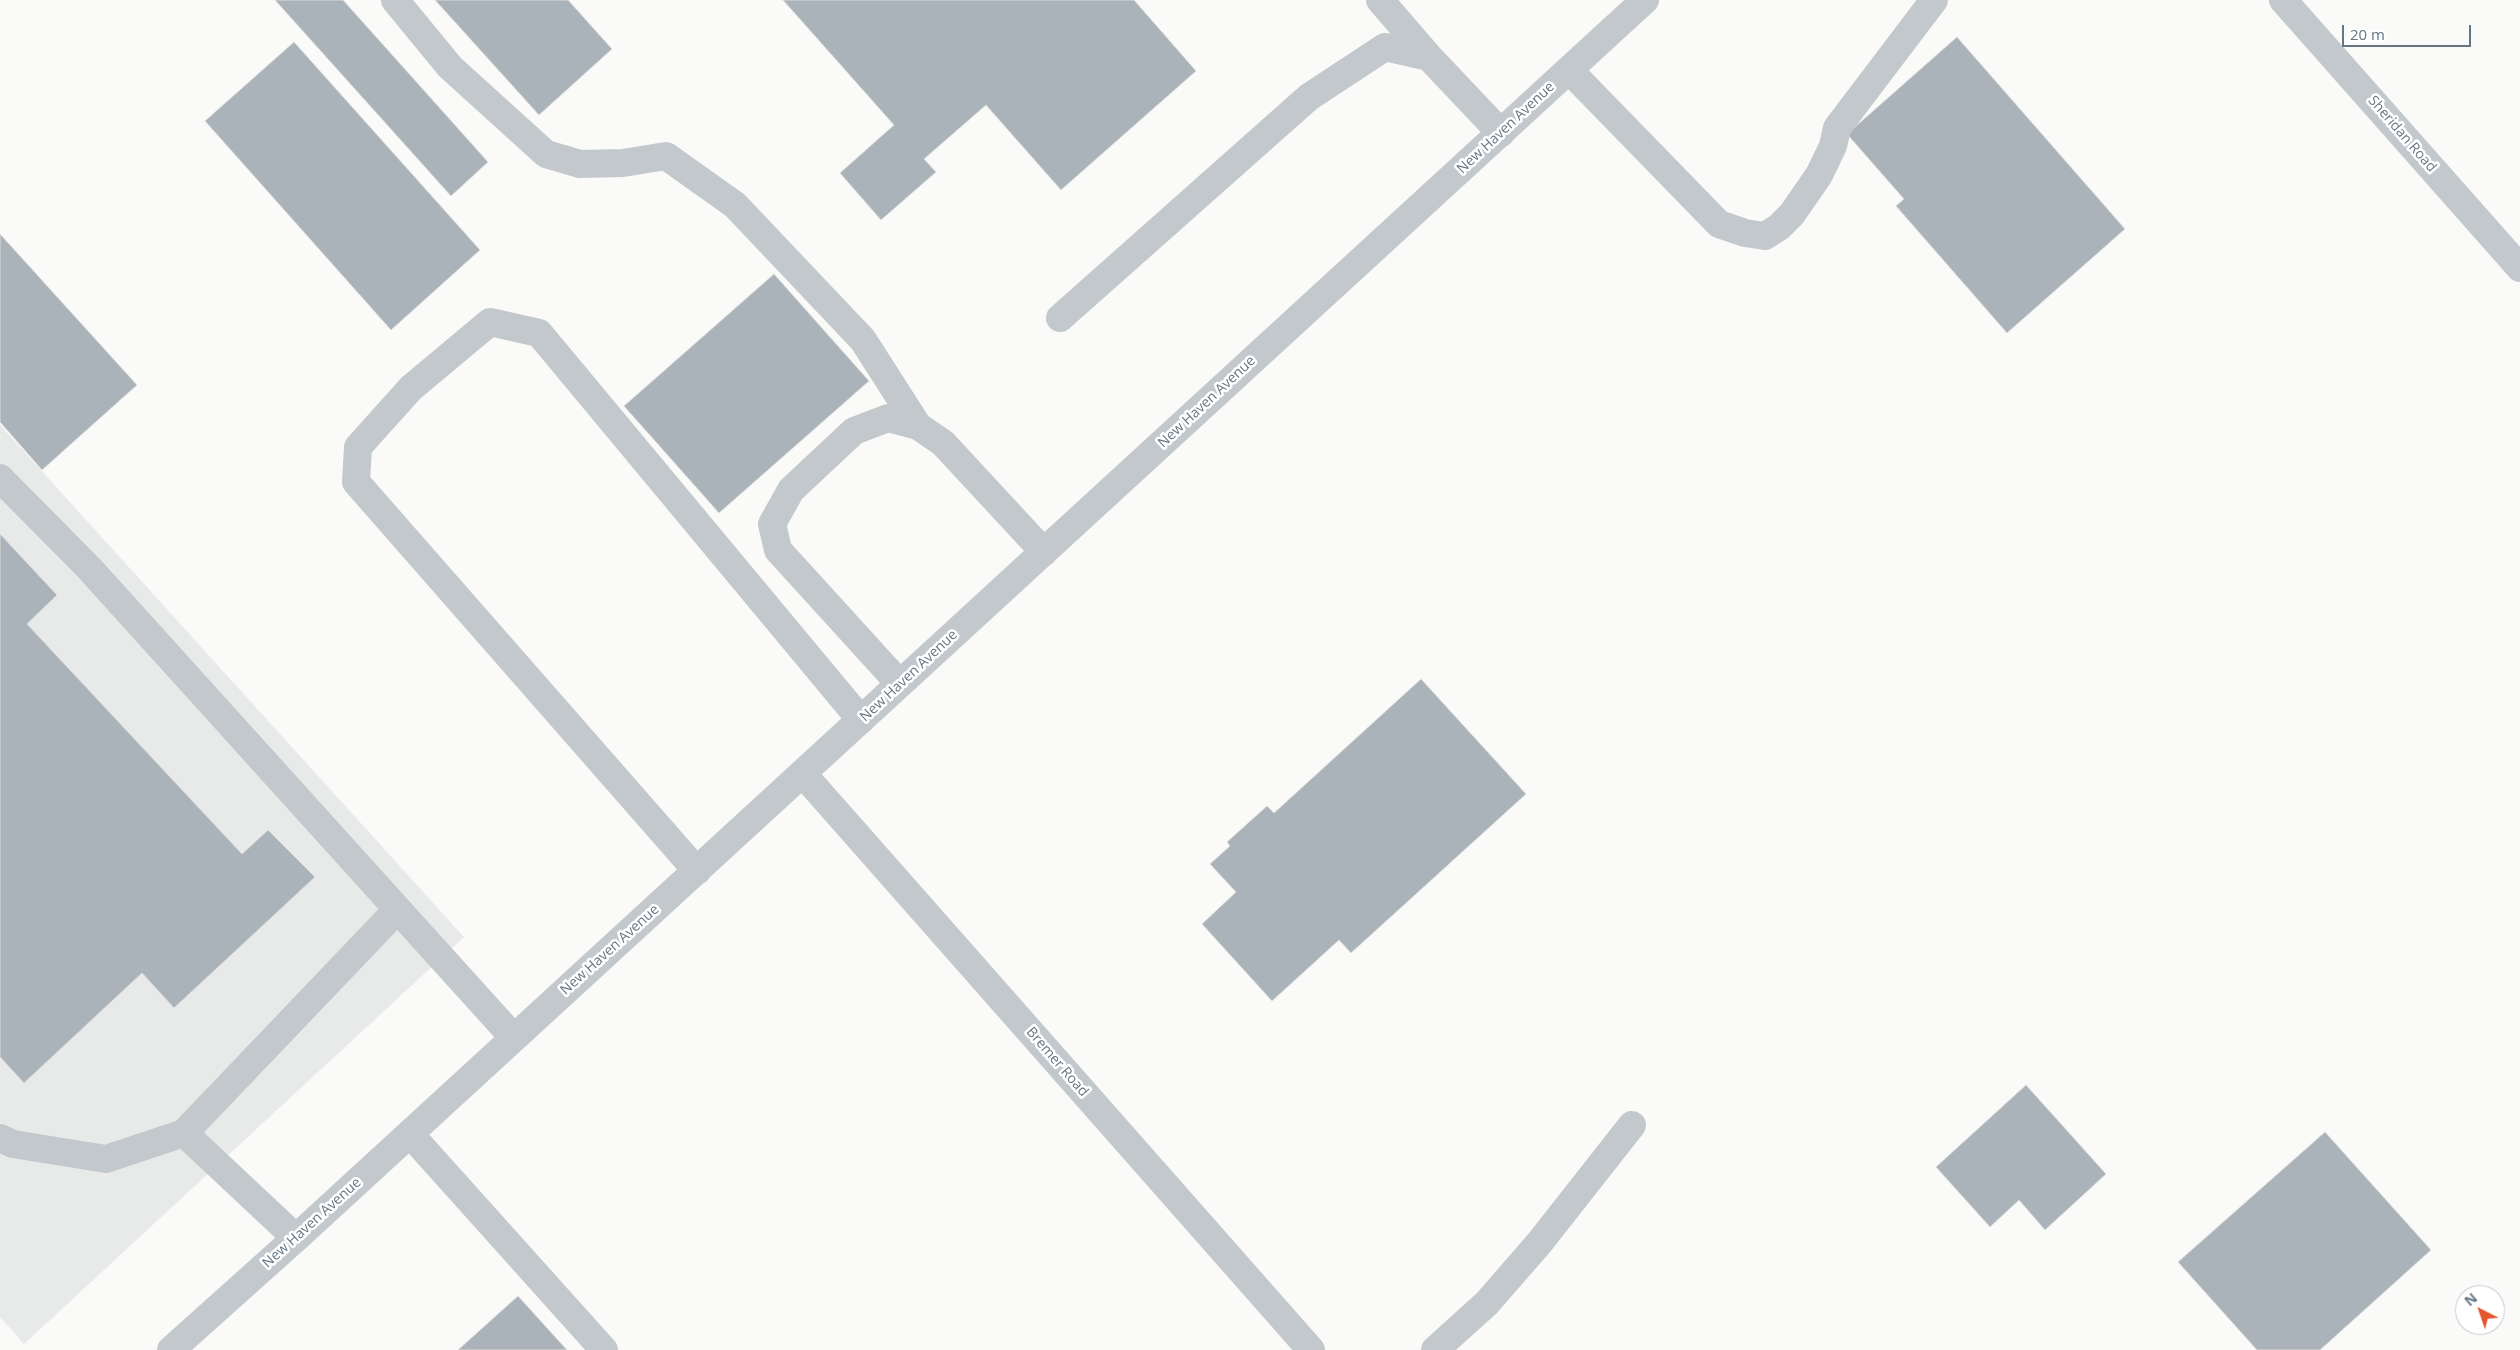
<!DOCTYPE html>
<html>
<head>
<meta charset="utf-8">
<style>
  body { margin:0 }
  #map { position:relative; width:2520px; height:1350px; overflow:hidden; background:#fafaf8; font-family:"Open Sans",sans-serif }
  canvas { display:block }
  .north { position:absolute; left:2455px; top:1285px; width:50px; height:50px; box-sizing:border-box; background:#fff; border:1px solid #c1c8cd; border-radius:50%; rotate:319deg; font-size:14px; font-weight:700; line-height:20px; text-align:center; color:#657683 }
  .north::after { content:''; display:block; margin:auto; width:18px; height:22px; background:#e4572e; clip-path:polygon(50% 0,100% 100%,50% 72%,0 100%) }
  .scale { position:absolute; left:2342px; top:25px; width:129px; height:22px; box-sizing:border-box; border:2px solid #657683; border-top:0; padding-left:6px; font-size:15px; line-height:18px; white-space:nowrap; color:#657683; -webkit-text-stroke:4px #fff; paint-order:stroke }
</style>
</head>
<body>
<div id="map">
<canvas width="2520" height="1350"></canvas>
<div class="north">N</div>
<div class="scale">20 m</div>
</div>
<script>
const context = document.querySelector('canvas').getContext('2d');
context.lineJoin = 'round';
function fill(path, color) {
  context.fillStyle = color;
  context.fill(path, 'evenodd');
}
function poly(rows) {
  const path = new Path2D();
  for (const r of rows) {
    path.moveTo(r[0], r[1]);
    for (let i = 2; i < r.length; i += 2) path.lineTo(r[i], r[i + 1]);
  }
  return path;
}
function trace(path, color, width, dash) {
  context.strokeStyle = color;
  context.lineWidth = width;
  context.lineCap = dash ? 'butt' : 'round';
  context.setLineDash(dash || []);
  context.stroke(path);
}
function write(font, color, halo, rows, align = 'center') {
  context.font = font + ' "Open Sans",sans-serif';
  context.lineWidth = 5;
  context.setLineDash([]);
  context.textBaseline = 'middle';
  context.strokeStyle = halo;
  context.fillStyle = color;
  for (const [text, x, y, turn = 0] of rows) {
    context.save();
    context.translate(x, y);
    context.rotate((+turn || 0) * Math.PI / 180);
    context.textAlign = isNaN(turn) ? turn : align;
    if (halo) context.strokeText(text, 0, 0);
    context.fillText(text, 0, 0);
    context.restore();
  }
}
fill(poly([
  [0,425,464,937,24,1344,0,1317]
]), '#e8e9e9');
const building = poly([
  [275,0,343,0,488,162,451,196,275,0],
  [435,0,568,0,612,49,539,115,435,0],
  [783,0,1134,0,1196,71,1061,190,986,105,924,159,936,172,881,220,840,173,894,125,783,0],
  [1957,37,2125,229,2007,333,1896,206,1904,199,1847,134,1957,37],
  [294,42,480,250,391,330,205,121,294,42],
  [0,234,137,385,42,470,0,422,0,234],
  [774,274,869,381,719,513,624,406,774,274],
  [0,534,57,595,27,624,242,854,268,830,315,877,174,1008,142,973,24,1083,0,1057,0,534],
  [1421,679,1526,794,1351,953,1339,940,1272,1001,1202,924,1236,892,1210,864,1230,846,1227,842,1267,806,1274,813,1421,679],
  [2026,1085,2106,1174,2045,1230,2019,1200,1990,1227,1936,1167,2026,1085],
  [2325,1132,2431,1250,2320,1350,2257,1350,2178,1262,2325,1132],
  [518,1296,567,1350,458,1350,518,1296]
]);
fill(building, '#aab3b9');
trace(building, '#dcdcda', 1);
trace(poly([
  [395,0,450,67,546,154,580,164,623,163,666,156,735,205,863,340,918,426],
  [1380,0,1429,57],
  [2283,0,2520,268],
  [1569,70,1719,224,1745,233,1765,236,1779,227,1792,214,1819,175,1833,146,1837,128,1934,0],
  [1060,318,1309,97,1385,47,1429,57,1501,133],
  [0,478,89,568,514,1038],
  [900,684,778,550,772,524,791,490,854,431,888,418,918,426,943,443,1044,552],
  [803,774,1311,1350],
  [697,871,356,482,358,447,411,388,490,322,539,333,861,720],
  [184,1133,397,910],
  [410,1134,604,1350],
  [0,1138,13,1144,106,1159,184,1133,296,1238],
  [171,1350,296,1238,1645,0],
  [1435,1350,1487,1303,1540,1242,1632,1125]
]), '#c3c8cc', 28);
write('14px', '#657683', '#fff', [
  ["New Haven Avenue",1506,128,-43],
  ["Sheridan Road",2402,134,49],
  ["New Haven Avenue",1207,402,-43],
  ["New Haven Avenue",909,676,-43],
  ["New Haven Avenue",610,950,-42],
  ["Bremer Road",1057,1062,49],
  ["New Haven Avenue",312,1223,-42]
]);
</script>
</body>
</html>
